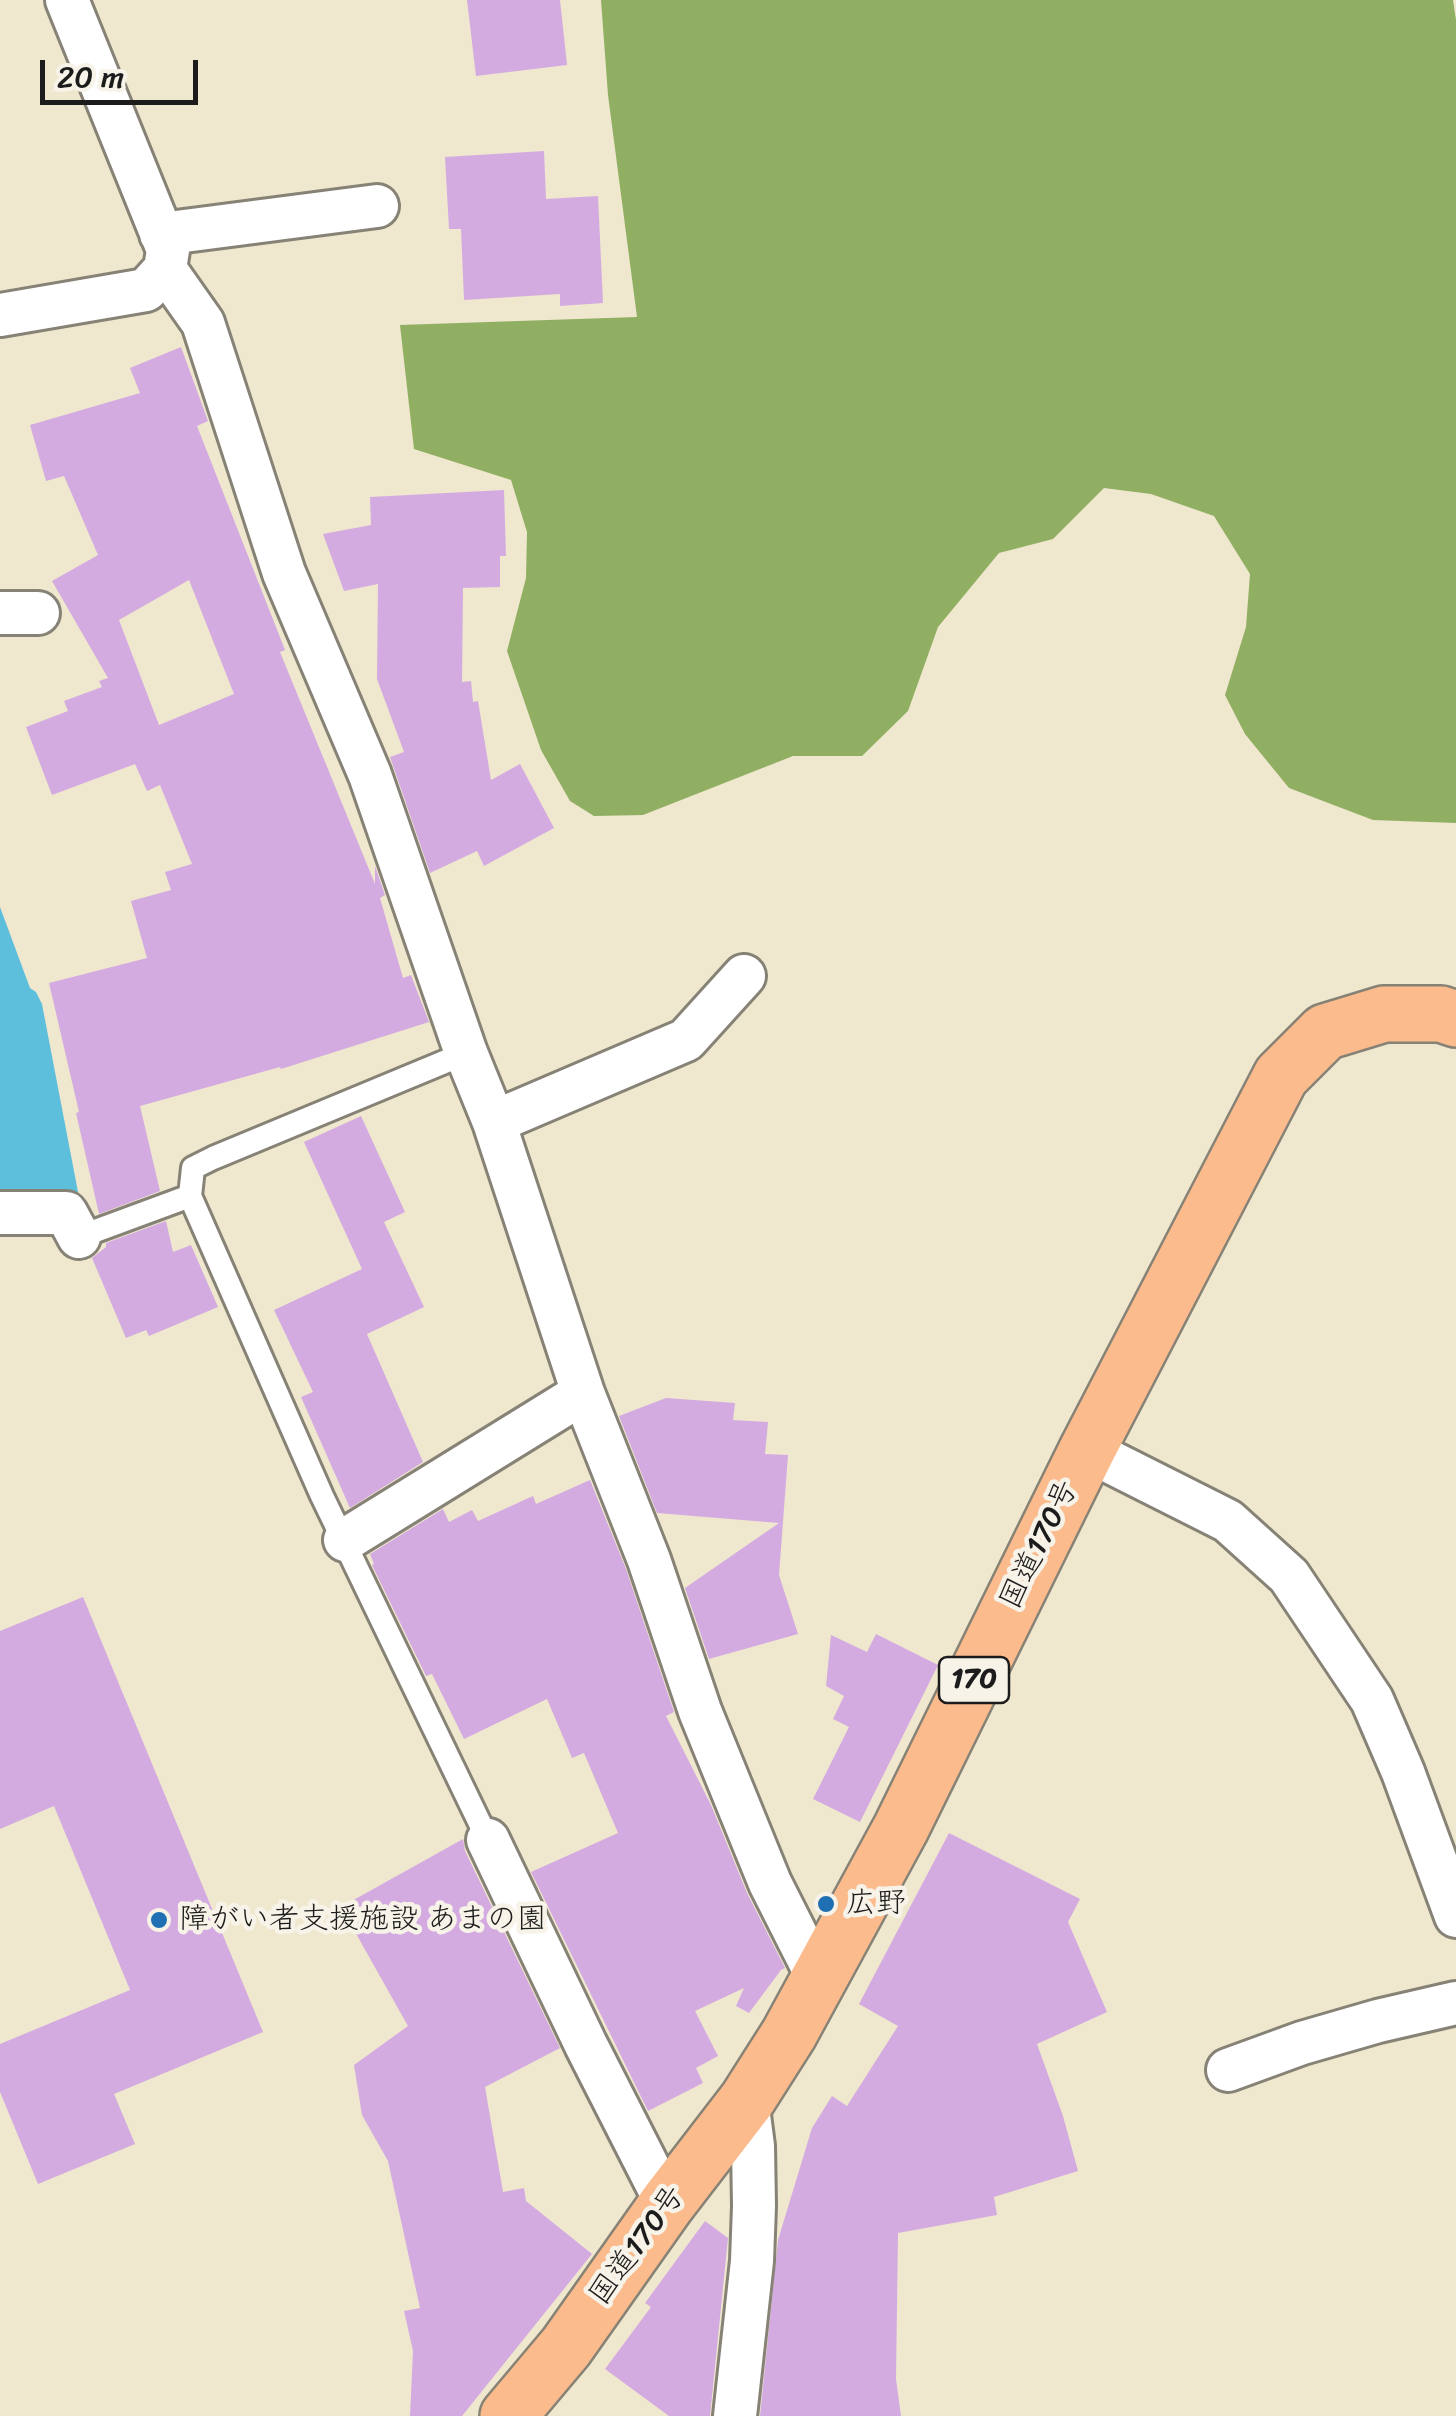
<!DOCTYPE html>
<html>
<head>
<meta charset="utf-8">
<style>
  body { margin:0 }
  #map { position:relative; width:1456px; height:2416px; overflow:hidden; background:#efe7ce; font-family:Sriracha,sans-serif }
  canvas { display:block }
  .scale { position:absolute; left:40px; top:60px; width:158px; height:45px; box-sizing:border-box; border:5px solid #1c1c1c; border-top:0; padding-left:12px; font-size:30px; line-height:35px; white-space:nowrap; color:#1c1c1c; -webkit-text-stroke:8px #f7f3e8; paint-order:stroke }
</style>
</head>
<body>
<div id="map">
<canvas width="1456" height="2416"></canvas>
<div class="scale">20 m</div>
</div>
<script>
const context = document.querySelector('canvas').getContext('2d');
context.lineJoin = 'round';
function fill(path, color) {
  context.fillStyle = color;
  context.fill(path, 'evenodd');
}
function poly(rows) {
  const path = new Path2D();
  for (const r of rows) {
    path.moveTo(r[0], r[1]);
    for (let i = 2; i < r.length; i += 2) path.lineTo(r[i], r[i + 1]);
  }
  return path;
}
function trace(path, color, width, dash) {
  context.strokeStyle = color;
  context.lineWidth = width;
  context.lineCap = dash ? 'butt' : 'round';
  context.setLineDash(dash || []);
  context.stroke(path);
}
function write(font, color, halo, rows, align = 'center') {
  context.font = font + ' Sriracha,"Klee One",sans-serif';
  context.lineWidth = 9;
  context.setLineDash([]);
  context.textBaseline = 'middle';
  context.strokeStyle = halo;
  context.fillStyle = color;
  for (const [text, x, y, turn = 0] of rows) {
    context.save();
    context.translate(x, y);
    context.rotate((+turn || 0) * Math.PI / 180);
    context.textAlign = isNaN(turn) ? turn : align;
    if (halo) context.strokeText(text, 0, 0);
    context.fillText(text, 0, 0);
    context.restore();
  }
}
fill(poly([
  [601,0,1453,0,1456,20,1456,823,1373,820,1289,788,1245,734,1225,695,1246,627,1250,574,1214,516,1151,494,1104,488,1053,539,999,553,938,627,908,711,862,756,793,756,643,815,594,816,570,801,541,750,507,651,526,578,527,532,511,480,414,449,400,325,637,317,608,95]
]), '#90af62');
fill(poly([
  [0,907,30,988,36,992,42,1004,78,1192,0,1193]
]), '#5ebfdc');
fill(poly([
  [467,0,560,0,567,65,476,76],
  [544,151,546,199,598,196,603,303,560,306,560,294,464,300,461,229,449,229,445,157],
  [181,347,208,421,197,426,285,650,280,652,375,884,375,866,385,895,380,898,403,978,411,975,429,1022,281,1069,280,1067,140,1106,160,1191,99,1214,76,1113,79,1112,49,983,147,958,131,901,171,890,165,872,192,864,160,785,147,791,135,764,52,795,26,727,68,711,64,701,102,687,99,681,108,678,52,581,98,555,64,476,46,481,30,425,140,393,130,368],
  [189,580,234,694,159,725,119,620],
  [504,490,506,556,500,556,500,587,463,588,462,682,471,681,473,702,478,701,491,780,520,764,554,828,484,866,477,851,430,873,390,757,404,752,377,679,378,584,344,591,323,534,371,525,370,497],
  [361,1116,405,1212,384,1222,424,1307,367,1334,423,1462,350,1508,301,1397,313,1392,274,1310,362,1269,304,1142],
  [166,1221,173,1252,191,1245,218,1307,149,1336,146,1330,126,1338,92,1258,106,1247,106,1243],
  [666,1398,735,1403,733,1420,768,1422,765,1454,788,1455,779,1575,798,1634,709,1659,685,1588,779,1523,657,1513,619,1416],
  [590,1480,626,1569,674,1712,666,1716,711,1805,747,1893,785,1968,781,1970,749,2013,736,2006,744,1988,695,2011,718,2056,696,2068,703,2083,648,2111,531,1872,618,1833,584,1753,572,1758,547,1699,464,1739,432,1674,426,1676,372,1565,374,1564,370,1554,443,1509,449,1522,472,1510,478,1521,533,1496,536,1504],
  [83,1597,263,2032,114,2094,135,2144,38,2184,0,2092,0,2044,130,1990,54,1806,0,1829,0,1631],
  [876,1634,938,1665,860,1822,813,1799,849,1727,833,1719,844,1696,826,1686,831,1635,867,1652],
  [949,1833,1080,1899,1068,1922,1107,2012,1037,2044,1063,2116,1078,2171,994,2197,997,2215,898,2233,896,2379,901,2416,760,2416,778,2240,812,2128,832,2096,847,2106,898,2026,859,2004],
  [463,1839,465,1851,560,2048,485,2087,503,2192,524,2188,526,2201,592,2254,462,2416,410,2416,413,2351,404,2311,420,2308,388,2161,362,2115,354,2065,408,2026,341,1907],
  [705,2221,728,2238,710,2416,669,2416,605,2369,651,2307,645,2303]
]), '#d4abe1');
const service = poly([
  [190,1196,322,1496,488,1840],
  [79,1237,190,1196,193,1168,213,1158,466,1053]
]);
const minor = poly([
  [161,234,377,206],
  [165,269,203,323,284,573,370,775,466,1053,494,1122,583,1393,649,1560,700,1711,770,1883,818,1978],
  [0,315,146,290,165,269,168,250,67,0],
  [0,613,38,613],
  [494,1122,686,1040,744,976],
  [0,1213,66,1213,79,1237],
  [1087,1450,1228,1521,1289,1576,1372,1700,1403,1772,1456,1916],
  [345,1540,583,1393],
  [488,1840,586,2045,667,2204],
  [1228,2070,1302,2043,1378,2021,1456,2003],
  [735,2416,752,2261,754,2206,753,2146,747,2100]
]);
const trunk = poly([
  [508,2416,566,2347,667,2204,747,2100,789,2034,901,1828,1087,1450,1281,1076,1325,1032,1384,1014,1441,1014,1456,1019]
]);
trace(service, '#868275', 28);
trace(minor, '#868275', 48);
trace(trunk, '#868275', 60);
trace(service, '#fff', 22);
trace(minor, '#fff', 42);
trace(trunk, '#fbbb8c', 55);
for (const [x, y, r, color] of [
  [826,1904,10,"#1f6fb2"],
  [159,1920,10,"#1f6fb2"]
]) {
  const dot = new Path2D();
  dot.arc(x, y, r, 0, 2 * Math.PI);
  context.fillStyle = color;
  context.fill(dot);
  trace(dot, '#f7f3e8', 4);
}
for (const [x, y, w] of [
  [974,1680,70]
]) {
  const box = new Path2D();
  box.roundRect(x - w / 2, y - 23, w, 46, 8);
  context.fillStyle = '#f7f3e8';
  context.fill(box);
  trace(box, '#1c1c1c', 2.5);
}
write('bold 28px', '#1c1c1c', null, [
  ["170",974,1680]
]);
write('30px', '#1c1c1c', '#f7f3e8', [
  ["国道170号",1040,1545,-64],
  ["国道170号",638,2246,-54]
]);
write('30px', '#1c1c1c', '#f7f3e8', [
  ["広野",846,1904],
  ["障がい者支援施設 あまの園",179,1920]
], 'left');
</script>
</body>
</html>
